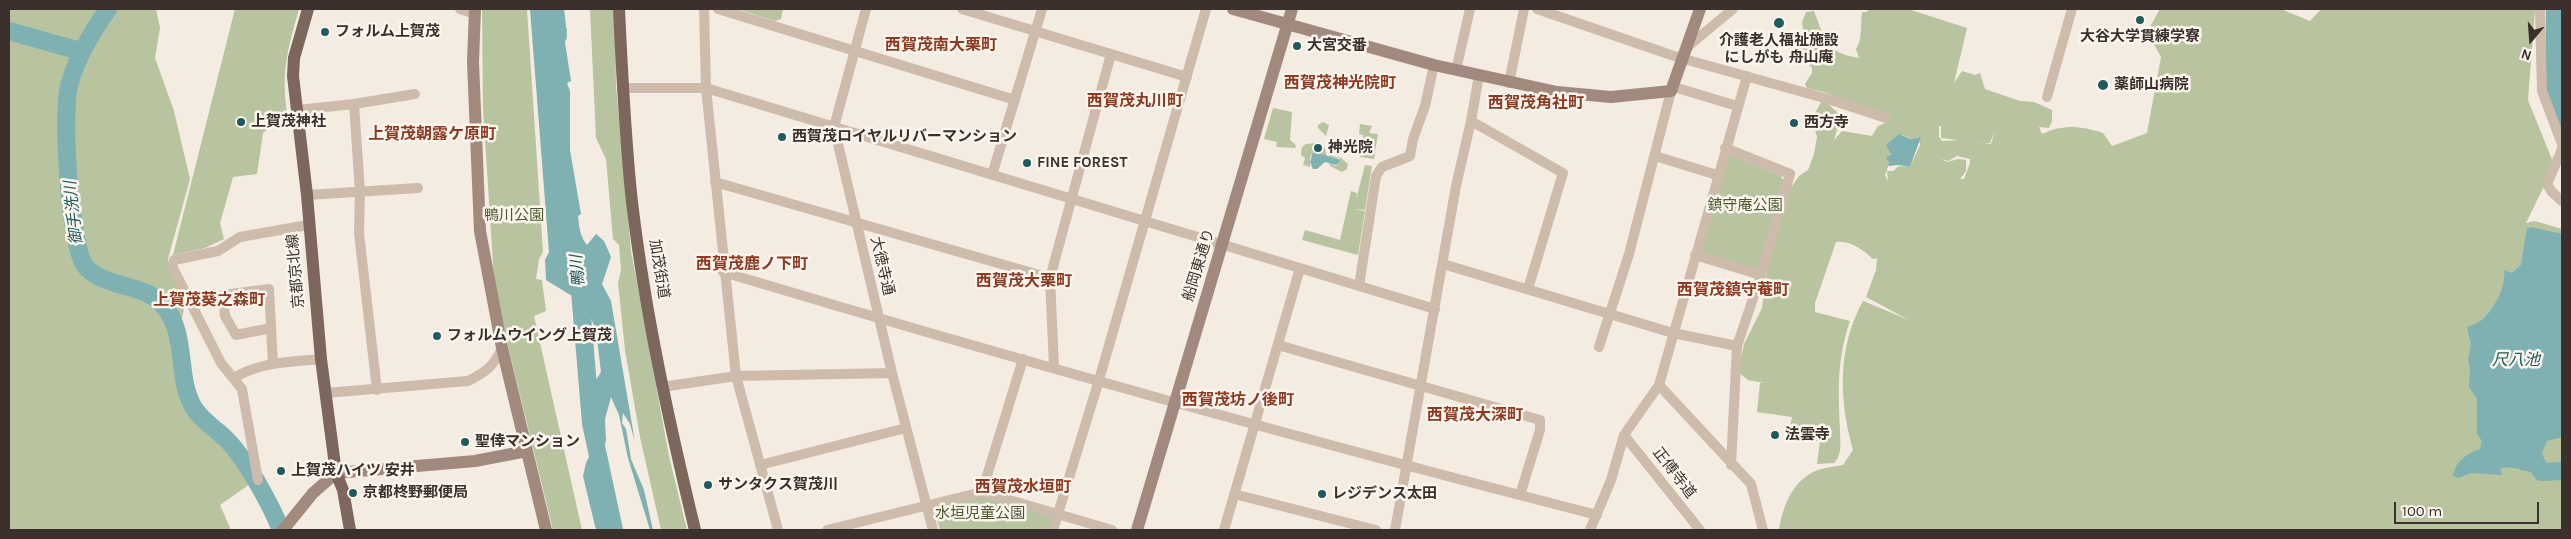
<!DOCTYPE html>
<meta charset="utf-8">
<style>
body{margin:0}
#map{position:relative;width:2571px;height:539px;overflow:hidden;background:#f4ebe1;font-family:Karla,sans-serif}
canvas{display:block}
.frame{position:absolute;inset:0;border:10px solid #3b302b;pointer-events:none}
.north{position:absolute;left:2506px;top:15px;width:50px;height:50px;-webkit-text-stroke:4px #fbf5ee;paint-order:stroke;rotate:198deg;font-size:14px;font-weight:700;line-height:20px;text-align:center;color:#3b302b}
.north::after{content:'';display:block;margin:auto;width:18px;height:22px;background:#3b302b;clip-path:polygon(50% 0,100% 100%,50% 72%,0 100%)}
.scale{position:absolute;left:2394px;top:502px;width:145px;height:22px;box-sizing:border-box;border:2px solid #3b302b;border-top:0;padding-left:6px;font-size:15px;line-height:18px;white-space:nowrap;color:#3b302b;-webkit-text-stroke:4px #fbf5ee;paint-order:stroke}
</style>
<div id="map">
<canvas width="2571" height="539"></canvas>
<div class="frame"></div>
<div class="north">N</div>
<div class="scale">100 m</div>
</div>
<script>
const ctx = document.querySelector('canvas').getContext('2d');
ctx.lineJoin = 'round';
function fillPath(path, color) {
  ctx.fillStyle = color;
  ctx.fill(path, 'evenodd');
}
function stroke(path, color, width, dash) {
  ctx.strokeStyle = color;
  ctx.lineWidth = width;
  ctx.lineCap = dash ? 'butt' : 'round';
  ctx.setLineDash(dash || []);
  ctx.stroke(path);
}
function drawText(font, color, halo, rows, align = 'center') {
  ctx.font = font + ' Karla,"Noto Sans JP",sans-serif';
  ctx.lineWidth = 5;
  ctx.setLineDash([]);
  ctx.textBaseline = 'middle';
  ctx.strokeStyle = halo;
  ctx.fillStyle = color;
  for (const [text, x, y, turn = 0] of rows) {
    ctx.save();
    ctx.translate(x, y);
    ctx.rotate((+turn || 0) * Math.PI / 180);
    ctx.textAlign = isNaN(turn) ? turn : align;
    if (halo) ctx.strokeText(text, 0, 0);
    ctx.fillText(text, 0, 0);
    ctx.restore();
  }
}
fillPath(new Path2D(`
 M9 9H156L160 28 155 58 174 111 190 179 168 259V266L186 300 176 346 185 397 199 420 228 445 250 484 220 505 231 530H9Z
 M235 9H299C288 48 281 71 287 112L263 133 257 174 233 177 220 223 224 239 205 248 173 255Z
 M482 9H527L543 252 539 259 536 279 542 280 546 311 534 316 582 530H553L507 342 494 279 483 108Z
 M590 9H615L616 86 631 251 669 456 687 530H661L640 437 625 350 618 283 621 270 619 245 613 239 606 159 596 138Z
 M737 9H783L781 19 775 21Z
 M1868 9H1908L1967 28 1954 83 1962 71 1975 75 1980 73 1985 89 2020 101 2034 102 2052 110V121L2049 128 2039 127 2042 134C2065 124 2080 126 2103 133L2112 146 2147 133 2161 57 2147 32 2160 9H2281L2310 21 2321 9H2535L2528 100 2553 162 2549 176 2526 223 2535 221 2562 229V530H1779C1782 510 1790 487 1808 475 1817 468 1832 467 1843 465L1853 450C1839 400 1837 348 1863 301L1909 320 1866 297 1876 270 1877 258 1873 259C1863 250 1850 240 1836 242L1815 303V312L1850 321C1837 359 1838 390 1840 429 1840 441 1843 454 1834 463L1817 464 1820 441 1806 439 1807 435 1789 432 1792 417 1757 412 1760 383H1764L1748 380 1738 372 1744 344 1762 308 1769 256 1790 189 1799 176 1808 170 1814 154 1817 137 1812 118 1823 99 1841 116 1834 140 1842 131 1872 136 1878 126 1890 121 1886 117 1824 92 1807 88 1805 84 1812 73V68L1799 54 1804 37 1802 22 1806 12 1814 11C1826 41 1824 52 1859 58L1856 49C1863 38 1860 25 1862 12H1867ZM1939 126H1941V138L1984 143H1990L1995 130 1991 144 1958 140 1942 141 1939 137ZM1903 135 1912 139 1919 137 1920 145 1910 167 1899 166 1893 171H1887L1888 181 1885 175C1894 155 1884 148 1903 135ZM1957 156 1970 159V163L1964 179H1960L1966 171V160L1958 159 1947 162 1941 159 1948 161Z
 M1273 108 1292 112 1290 140 1295 144 1296 148 1276 147 1277 142 1264 139Z
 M1323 122 1329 125 1326 136 1318 128V125Z
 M1360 124 1372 126 1369 133 1378 134 1374 159 1360 157 1363 135 1359 134Z
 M1315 143 1325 148 1327 157 1313 152 1310 158V167L1303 165 1305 158 1301 155 1302 147 1306 144Z
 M1329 155 1341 158 1348 164 1347 169 1342 172 1330 166 1329 163 1336 166 1341 161 1338 158 1329 157Z
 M1731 155 1781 176 1784 182 1759 267 1756 271 1701 252 1727 157Z
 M1365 165 1372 166 1365 210 1354 209 1365 211 1358 255 1302 240 1305 230 1340 240 1351 191 1357 193 1356 200Z
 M981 496 1053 517 1048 530H940L935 513 939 507Z`), '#b8c4a0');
fillPath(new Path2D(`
 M530 9H551L553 13 562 17 567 30 564 36 571 81 567 83 570 91V150L581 214 578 216C579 226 580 237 587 245L596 234 604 241 611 257 602 284 611 301 635 442 630 424 623 413 622 423 626 429 631 459 644 490 653 530H650L628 458 619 415 611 397 605 419 606 441 598 463 597 479 607 530H596L583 476 586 463 594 447 591 435 593 410 588 392 601 372 596 330 585 304 546 280 545 260 549 252Z
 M1899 134 1911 139 1921 137 1910 167 1899 165 1888 166 1889 162 1886 158 1891 154 1886 145Z
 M1313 152 1338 159 1341 161 1336 165 1325 162 1317 169H1313L1310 162Z
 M2531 227 2562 234V437L2547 441 2542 453 2547 467C2534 481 2517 462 2500 469L2502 475 2471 473 2458 478 2453 476C2456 460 2467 454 2480 449L2482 441 2477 434V399L2469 387 2470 369 2468 359 2471 345 2467 327C2472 325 2478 323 2482 320 2494 310 2507 285 2504 270L2512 273 2521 265 2527 228Z`), '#7fb0b2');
stroke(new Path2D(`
 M108 9C91 34 77 56 69 86 62 114 69 247 86 267 106 289 144 283 163 305 189 335 175 377 194 408 202 421 216 429 227 440 246 459 271 505 281 530
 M555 9 558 36
 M2555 9 2554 102 2562 125
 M9 31 80 51
 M579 279 591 423 614 530
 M2528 452 2542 472 2562 471`), '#7fb0b2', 18);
stroke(new Path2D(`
 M460 9 475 14
 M704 9 706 88 736 376 778 530
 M718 9 1015 100
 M866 9 834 127 892 373 933 530
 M962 9 1187 77
 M1537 9 1677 57 1828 99 1886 118
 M2540 9 2542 91 2562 144
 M1686 48 1733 9
 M1456 70 1470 9
 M1509 83 1524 9
 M1674 87 1737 106
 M622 88H706L1435 309
 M2047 97 2072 9
 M354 104 360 192 359 233 377 390
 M297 110 354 104 415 94
 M1471 121 1563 173 1528 289
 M1725 148 1790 174 1761 275 1737 346 1731 465
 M2562 149 2547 184 2552 192 2562 201
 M1655 156 1717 175
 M992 175 1042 9
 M715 182 1050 278
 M307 195 418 188
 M1695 255 1761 275
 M1443 264 1673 333 1737 346
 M723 272C1013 359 1304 440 1597 515
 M1359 286 1376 176 1382 167 1410 156 1413 139 1425 106 1434 65
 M271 328 236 335 225 316 223 295 269 289 273 364
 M1278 345 1540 420V430L1520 495
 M1599 347 1629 254 1671 91
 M1054 367 1050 278 1111 54
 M234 378C259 362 291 362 321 359
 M1659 385 1751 484 1763 530
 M662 387 736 376 892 373
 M326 393 468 381C486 372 494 366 502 348
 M1624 435 1700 530
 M760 465 906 428
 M258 480 242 389 221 363 172 266 174 260 218 251 240 237 308 225
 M982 492 1023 359
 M1234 494 1376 530
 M827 530 982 492 1112 530
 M1053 530 1099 380 1206 9
 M1224 530 1300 268
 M1395 530 1456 186 1471 121 1479 75
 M1590 530 1611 480 1624 435 1659 385 1747 76`), '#cdbbac', 10);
stroke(new Path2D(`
 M475 9 473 62 480 231 502 348 546 530
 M1233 9 1434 65 1557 92 1611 97 1671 91 1700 9
 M283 530 313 493 336 473 475 461 527 451
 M1137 530 1292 9`), '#a18a7d', 12);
stroke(new Path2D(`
 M308 9 294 58 293 76 307 195 321 359 336 473 343 490 350 530
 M619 9C622 73 625 138 632 202 645 313 669 422 695 530`), '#7d675c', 12);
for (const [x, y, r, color] of [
 [2140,20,5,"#1f5a5e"],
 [1779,23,6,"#1f5a5e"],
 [325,32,5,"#1f5a5e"],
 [1297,46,5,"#1f5a5e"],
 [2103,85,6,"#1f5a5e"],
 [241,122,5,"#1f5a5e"],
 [1794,123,5,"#1f5a5e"],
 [782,137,5,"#1f5a5e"],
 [1318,148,5,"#1f5a5e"],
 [1027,163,5,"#1f5a5e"],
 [437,336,5,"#1f5a5e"],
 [1775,435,5,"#1f5a5e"],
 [465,442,5,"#1f5a5e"],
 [281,471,5,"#1f5a5e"],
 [708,485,5,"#1f5a5e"],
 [353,493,5,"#1f5a5e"],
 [1322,494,5,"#1f5a5e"]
]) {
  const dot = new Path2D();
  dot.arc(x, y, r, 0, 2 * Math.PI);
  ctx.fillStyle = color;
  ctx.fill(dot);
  stroke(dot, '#fbf5ee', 2);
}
drawText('bold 15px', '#3b302b', '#fbf5ee', [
 ["フォルム上賀茂",335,32],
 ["大谷大学貫練学寮",2140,37,"center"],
 ["介護老人福祉施設",1779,41,"center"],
 ["にしがも 舟山庵",1779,58,"center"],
 ["大宮交番",1307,46],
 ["薬師山病院",2114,85],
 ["上賀茂神社",251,122],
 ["西方寺",1804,123],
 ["西賀茂ロイヤルリバーマンション",792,137],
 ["神光院",1328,148],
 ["FINE FOREST",1037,163],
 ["フォルムウイング上賀茂",447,336],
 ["法雲寺",1785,435],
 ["聖倖マンション",475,442],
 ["上賀茂ハイツ 安井",291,471],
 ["サンタクス賀茂川",718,485],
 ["京都柊野郵便局",363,493],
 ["レジデンス太田",1332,494]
], 'left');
drawText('15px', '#4a5a2e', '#fbf5ee', [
 ["鎮守庵公園",1745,206],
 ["鴨川公園",514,216],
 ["水垣児童公園",980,514]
]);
drawText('15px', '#3b302b', '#fbf5ee', [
 ["船岡東通り",1199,265,-73],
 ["大徳寺通",882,266,77],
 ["加茂街道",659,269,81],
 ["京都京北線",296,271,-95],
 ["正傅寺道",1674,473,52]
]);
drawText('bold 16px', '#8c3b22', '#fbf5ee', [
 ["西賀茂南大栗町",941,45],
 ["西賀茂神光院町",1340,83],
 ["西賀茂丸川町",1135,101],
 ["西賀茂角社町",1536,103],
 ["上賀茂朝露ケ原町",432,134],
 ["西賀茂鹿ノ下町",752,264],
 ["西賀茂大栗町",1024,281],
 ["西賀茂鎮守菴町",1733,290],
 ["上賀茂葵之森町",209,300],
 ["西賀茂坊ノ後町",1238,400],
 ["西賀茂大深町",1475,415],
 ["西賀茂水垣町",1023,487]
]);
drawText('italic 16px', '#1f5a5e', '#fbf5ee', [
 ["御手洗川",74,213,-96],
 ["鴨川",578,271,-95],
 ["尺八池",2516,360]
]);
</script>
